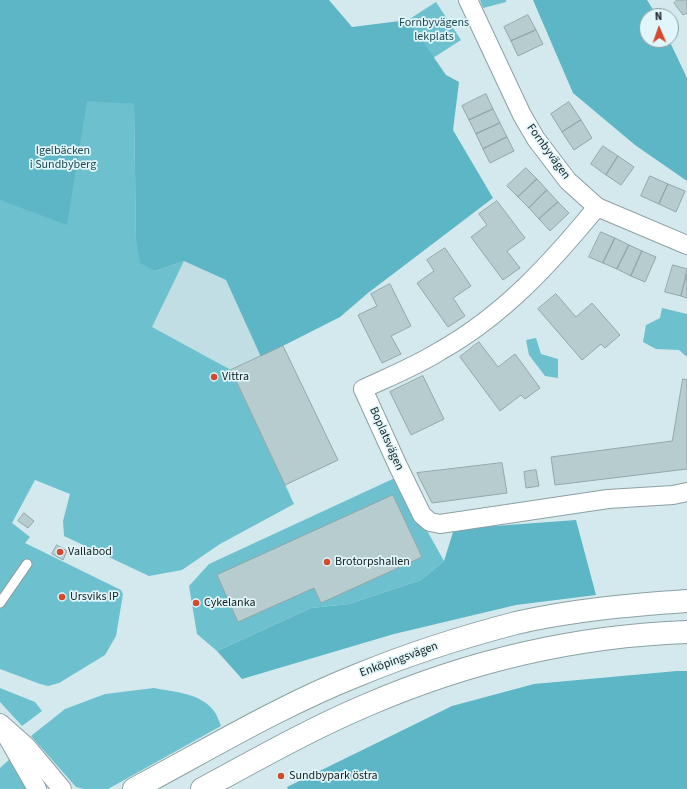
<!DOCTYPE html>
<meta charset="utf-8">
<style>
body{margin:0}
#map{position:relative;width:687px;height:789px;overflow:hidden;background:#d3e9ed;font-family:"Source Sans 3",sans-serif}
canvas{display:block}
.north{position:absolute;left:639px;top:8px;width:40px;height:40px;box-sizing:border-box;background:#e0f6fa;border:1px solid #90a0a3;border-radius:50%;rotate:358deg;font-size:11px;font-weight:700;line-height:16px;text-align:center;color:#171f20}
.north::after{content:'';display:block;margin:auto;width:14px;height:18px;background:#d54a2e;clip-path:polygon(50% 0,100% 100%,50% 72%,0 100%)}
</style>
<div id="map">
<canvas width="687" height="789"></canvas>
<div class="north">N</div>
</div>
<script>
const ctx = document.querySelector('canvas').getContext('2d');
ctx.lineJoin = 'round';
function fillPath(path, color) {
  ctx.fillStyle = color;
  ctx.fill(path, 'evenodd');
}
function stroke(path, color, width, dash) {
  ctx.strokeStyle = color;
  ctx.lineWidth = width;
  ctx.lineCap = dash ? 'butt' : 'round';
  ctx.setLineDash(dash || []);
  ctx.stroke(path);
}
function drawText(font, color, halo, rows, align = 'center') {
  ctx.font = font + ' "Source Sans 3",sans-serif';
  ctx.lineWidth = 3.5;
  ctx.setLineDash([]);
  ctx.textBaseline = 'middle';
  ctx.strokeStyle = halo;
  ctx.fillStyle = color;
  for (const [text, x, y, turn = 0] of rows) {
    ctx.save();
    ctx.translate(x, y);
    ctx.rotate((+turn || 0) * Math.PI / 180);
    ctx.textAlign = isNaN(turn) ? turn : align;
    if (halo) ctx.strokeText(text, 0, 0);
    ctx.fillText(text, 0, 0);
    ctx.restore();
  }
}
fillPath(new Path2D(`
 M184 261 226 280 261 357 283 346 338 460 286 485 291 496 131 368Z`), '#c0dee3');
fillPath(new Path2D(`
 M0 0 124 103 134 104 136 239 155 271 184 261 152 327 231 370 294 504 220 544 182 570 149 576 64 536 63 521 70 494 35 480 12 523 30 537 25 543 121 590 123 594 116 636 105 655 59 683 48 686 40 684 0 669Z
 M480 0H506V2L483 8Z
 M436 2 461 40 433 58 408 20Z
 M662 308 687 314V357L679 350 656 349 643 342 646 325 660 318Z
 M536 338 541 354 558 359V378L545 376 529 355 526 340Z
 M397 477 444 561 421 580 349 604 311 608 217 651 197 634 189 586 209 564Z
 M0 688 35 702 42 711 22 726 0 702Z
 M154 688C174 692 201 693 214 711 217 715 219 721 221 726L108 789H84L76 787 31 736 65 709 105 694Z
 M12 757 26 789H0V768Z`), '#6dc1ce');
fillPath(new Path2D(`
 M0 0H329L352 27 408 20 446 75 459 82 453 130 493 198 368 293 340 317 261 357 226 280 184 261 155 271 140 263 136 239 134 104 87 101 67 225 0 200Z
 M533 0H647L657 16H647V40H669L687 78V181L635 145 573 93Z
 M576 520 596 595 516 605 394 634 242 679 217 651 311 608 349 604 421 580 444 561 454 529Z
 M677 671H687V789H288L287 787 452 706 534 684Z`), '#5db6c5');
const building = new Path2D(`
 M677 0H687V13L683 15 674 3Z
 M528 15 536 30 511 41 504 27Z
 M536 30 543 44 518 56 511 41Z
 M486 94 493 109 469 120 462 106Z
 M569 102 581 120 562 132 551 114Z
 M493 109 500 123 476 134 469 120Z
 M581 120 592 138 574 150 562 132Z
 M500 123 507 137 483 149 476 134Z
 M507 137 514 151 490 163 483 149Z
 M603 146 618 156 606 175 591 164Z
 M618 156 634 167 621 185 606 175Z
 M526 168 537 179 518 197 507 186Z
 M650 176 668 184 659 204 641 196Z
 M537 179 547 190 529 208 518 197Z
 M668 184 685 191 676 212 659 204Z
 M547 190 558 202 539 219 529 208Z
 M497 201 525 238 507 251 520 268 503 280 471 237 487 225 479 214Z
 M558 202 569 213 550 231 539 219Z
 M601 232 615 238 603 263 589 257Z
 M615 238 629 245 617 269 603 263Z
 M629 245 642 251 631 276 617 269Z
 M445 248 471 286 453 298 465 316 448 327 417 283 434 271 427 260Z
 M642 251 656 257 645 282 631 276Z
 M673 265 687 269 681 296 665 292Z
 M687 274V298L681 296Z
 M390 284 411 326 391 336 401 354 382 363 358 315 377 306 371 294Z
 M556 294 576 317 592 303 620 335 605 348 601 344 582 360 538 309Z
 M479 342 498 367 515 354 540 388 525 399 521 395 500 411 460 357Z
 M283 346 338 460 285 485 231 370Z
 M423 376 444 419 411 435 390 392Z
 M683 379 687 380V469L555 485 551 457 672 441Z
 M502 463 507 493 432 503 417 473Z
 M536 470 539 486 526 488 524 472Z
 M393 495 422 557 321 603 314 588 238 622 217 575Z
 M24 513 34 521 28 528 18 521Z
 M57 545 67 551 63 560 52 554Z`);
fillPath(building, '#b6cccf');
stroke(building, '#92a7aa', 1);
const service = new Path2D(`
 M0 603 27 564`);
const minor = new Path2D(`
 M468 0 522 115 536 139 568 181 597 207 687 245
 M597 207C551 263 504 315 440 351 416 366 389 377 363 389L398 466 422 515 430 522 440 524 608 499 673 495 687 492
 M0 723 27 747 62 789
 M5 733 37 789`);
const secondary = new Path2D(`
 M134 789C207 750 280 706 358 675 409 654 462 637 516 623 572 610 630 605 687 601
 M202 789C256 760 310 729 367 705 469 661 576 636 687 632`);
stroke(service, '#8ba0a3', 11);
stroke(minor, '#8ba0a3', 20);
stroke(secondary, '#8ba0a3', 24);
stroke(service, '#fff', 9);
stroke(minor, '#fff', 18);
stroke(secondary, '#fff', 22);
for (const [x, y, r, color] of [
 [214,377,4,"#d54a2e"],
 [60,552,4,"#d54a2e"],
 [327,562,4,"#d54a2e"],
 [62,597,4,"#d54a2e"],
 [196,603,4,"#d54a2e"],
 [281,776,4,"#d54a2e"]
]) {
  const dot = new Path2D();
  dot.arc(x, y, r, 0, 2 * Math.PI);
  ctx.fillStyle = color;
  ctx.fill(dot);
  stroke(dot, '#e0f6fa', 1.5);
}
drawText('12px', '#1f494f', '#e0f6fa', [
 ["Fornbyvägens",434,23],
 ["lekplats",434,37],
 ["Igelbäcken",63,151],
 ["i Sundbyberg",63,165]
]);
drawText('12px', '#171f20', '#e0f6fa', [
 ["Fornbyvägen",548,152,54],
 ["Boplatsvägen",386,439,66],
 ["Enköpingsvägen",399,660,-20]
]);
drawText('12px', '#171f20', '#e0f6fa', [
 ["Vittra",222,377],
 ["Vallabod",68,552],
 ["Brotorpshallen",335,562],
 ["Ursviks IP",70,597],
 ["Cykelanka",204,603],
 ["Sundbypark östra",289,776]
], 'left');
</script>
